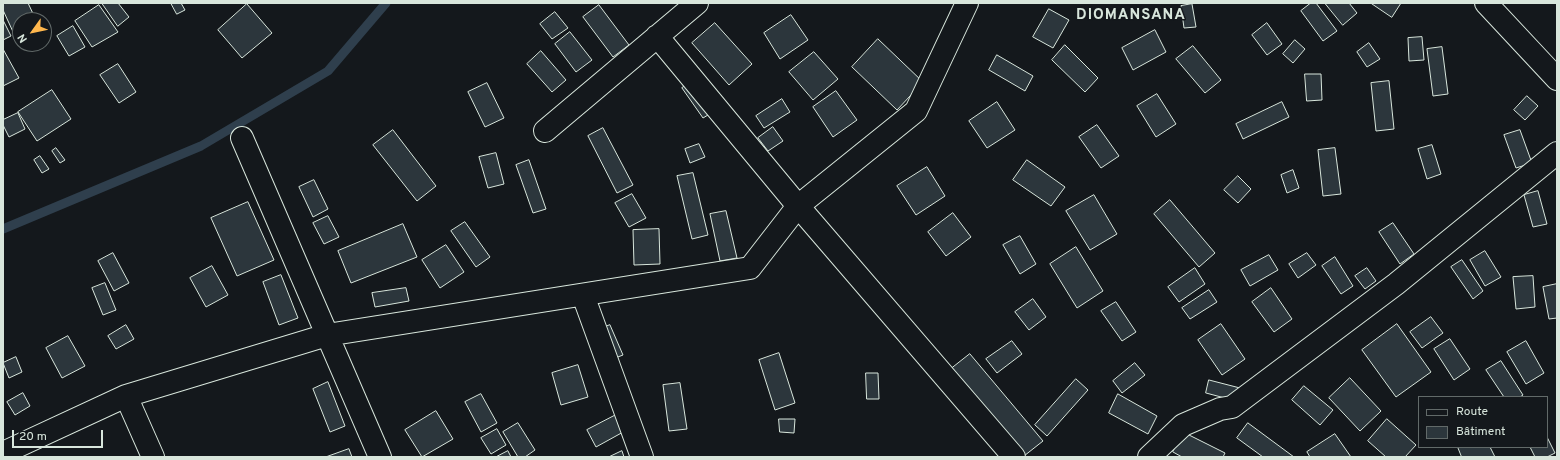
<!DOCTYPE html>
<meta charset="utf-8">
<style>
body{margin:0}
#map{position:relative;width:1560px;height:460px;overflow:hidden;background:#14181c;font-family:Overpass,sans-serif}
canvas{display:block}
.frame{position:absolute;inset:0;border:4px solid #d8e6dc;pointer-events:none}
.legend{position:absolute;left:1418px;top:396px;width:130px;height:52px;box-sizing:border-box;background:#14181c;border:1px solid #626a69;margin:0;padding:5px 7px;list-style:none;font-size:12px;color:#d8e6dc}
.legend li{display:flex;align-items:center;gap:8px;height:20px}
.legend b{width:20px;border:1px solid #626a69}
.north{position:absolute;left:12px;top:12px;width:40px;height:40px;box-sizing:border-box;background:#14181c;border:1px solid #626a69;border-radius:50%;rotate:237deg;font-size:11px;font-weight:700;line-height:16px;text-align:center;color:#d8e6dc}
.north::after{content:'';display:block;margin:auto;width:14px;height:18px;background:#ffb74d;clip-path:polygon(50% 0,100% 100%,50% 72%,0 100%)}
.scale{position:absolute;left:12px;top:430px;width:91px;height:18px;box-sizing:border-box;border:2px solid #d8e6dc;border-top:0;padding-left:5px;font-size:12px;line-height:14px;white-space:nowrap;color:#d8e6dc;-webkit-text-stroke:3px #14181c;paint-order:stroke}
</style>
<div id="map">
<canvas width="1560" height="460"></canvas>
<div class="frame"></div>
<ul class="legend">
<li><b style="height:5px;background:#14181c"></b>Route</li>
<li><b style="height:11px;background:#2c363c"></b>Bâtiment</li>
</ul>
<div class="north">N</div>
<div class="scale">20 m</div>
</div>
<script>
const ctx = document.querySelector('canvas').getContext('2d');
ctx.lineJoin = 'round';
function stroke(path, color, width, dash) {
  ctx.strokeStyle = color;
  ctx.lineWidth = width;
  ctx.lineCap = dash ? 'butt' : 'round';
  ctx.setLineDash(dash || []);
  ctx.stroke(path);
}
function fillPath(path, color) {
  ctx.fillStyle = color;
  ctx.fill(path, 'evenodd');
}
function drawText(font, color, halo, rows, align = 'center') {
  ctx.font = font + ' Overpass,sans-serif';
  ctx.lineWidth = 3;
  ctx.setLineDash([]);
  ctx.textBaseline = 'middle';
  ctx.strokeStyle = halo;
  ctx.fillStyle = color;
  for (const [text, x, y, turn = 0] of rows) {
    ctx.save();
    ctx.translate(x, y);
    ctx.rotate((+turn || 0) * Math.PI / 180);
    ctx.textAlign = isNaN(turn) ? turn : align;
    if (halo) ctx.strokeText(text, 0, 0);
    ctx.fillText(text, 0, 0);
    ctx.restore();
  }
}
stroke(new Path2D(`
 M3 229 201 146 328 71 386 3`), '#2f3f4d', 9);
const building = new Path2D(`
 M3 3H28L36 20H20V32L14 34 3 10Z
 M102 3H118L129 17 118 26Z
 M171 3H181L185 10 177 14Z
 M1311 3H1316L1337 31 1323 41 1301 11Z
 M1325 3H1349L1357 13 1343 25Z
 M1371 3H1401L1392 17Z
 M247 4 272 33 242 58 218 30Z
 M1192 4 1196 27 1184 28 1181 6Z
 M99 5 118 32 92 47 75 21Z
 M599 5 629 45 613 57 583 17Z
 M1049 9 1069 20 1053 48 1033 37Z
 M555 12 568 28 552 39 540 24Z
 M791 15 808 40 780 59 764 33Z
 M3 20 11 36 3 40Z
 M715 23 752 64 729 85 692 43Z
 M1267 23 1282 44 1267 55 1252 35Z
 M73 26 85 47 69 56 57 36Z
 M1155 30 1166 52 1133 70 1122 48Z
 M570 32 592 60 576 72 555 44Z
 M1422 37 1424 60 1409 61 1408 38Z
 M878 39 923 82 897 110 852 67Z
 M1295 40 1305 49 1293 63 1283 54Z
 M1369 43 1380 59 1367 67 1357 52Z
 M1065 45 1098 78 1085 92 1052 60Z
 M1193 46 1221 80 1205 93 1176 59Z
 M1442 47 1448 94 1433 96 1427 49Z
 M3 49 19 78 3 86Z
 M541 51 566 80 552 92 527 64Z
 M814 52 838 79 813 100 789 72Z
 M997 55 1033 76 1025 91 989 70Z
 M118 64 136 92 119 103 100 75Z
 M1305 74H1321L1322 100 1307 101Z
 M698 78 718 109 703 118 682 88Z
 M1389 81 1394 129 1376 131 1371 83Z
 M487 83 504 118 485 127 468 92Z
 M52 90 71 119 37 141 18 112Z
 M836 91 857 120 833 137 813 107Z
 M1157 94 1176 124 1156 137 1137 106Z
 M1527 96 1538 106 1525 120 1514 110Z
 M782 99 790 112 764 128 756 116Z
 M997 102 1015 130 987 148 969 121Z
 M1282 102 1289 117 1243 139 1236 124Z
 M18 113 25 129 9 137 3 125V120Z
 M1097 125 1119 156 1101 168 1079 137Z
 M773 127 783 141 768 151 758 138Z
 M603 128 633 185 617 193 588 136Z
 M393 130 436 186 417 201 373 145Z
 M1520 130 1532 163 1516 168 1504 135Z
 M699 144 705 157 690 163 685 149Z
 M1432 145 1441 174 1427 179 1418 149Z
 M56 148 65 160 60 163 52 151Z
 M1335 148 1341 194 1323 196 1318 150Z
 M496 153 504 184 488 188 479 157Z
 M40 156 49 169 42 173 34 160Z
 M529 160 546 209 533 213 516 165Z
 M1027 160 1065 187 1051 206 1013 180Z
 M927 167 945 196 916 215 897 186Z
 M1293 170 1299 188 1287 193 1281 175Z
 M693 173 708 235 692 239 677 176Z
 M1238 176 1251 189 1238 203 1224 190Z
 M314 180 328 209 313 217 299 187Z
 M1538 191 1547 224 1533 227 1524 195Z
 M632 194 646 218 629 227 615 203Z
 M1094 195 1117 234 1090 250 1066 211Z
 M1170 200 1215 253 1199 267 1154 214Z
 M248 202 274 260 237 276 211 218Z
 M726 211 737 258 720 261 710 214Z
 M953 213 971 237 946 256 928 232Z
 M328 216 339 237 324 244 313 223Z
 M465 222 490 257 476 267 451 231Z
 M1393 223 1414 254 1400 264 1379 232Z
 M403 224 417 257 351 283 338 251Z
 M659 229 660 264 634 265 633 230Z
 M1020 236 1036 264 1020 274 1003 245Z
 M446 245 464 272 440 288 422 260Z
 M1076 247 1103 291 1077 308 1050 264Z
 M1485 251 1501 277 1485 286 1470 260Z
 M113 253 129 283 114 291 98 261Z
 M1307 253 1316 265 1298 278 1289 264Z
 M1269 255 1278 270 1250 286 1241 270Z
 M1335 257 1353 286 1341 294 1322 266Z
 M1462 260 1483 291 1473 299 1451 267Z
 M212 266 228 295 206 307 190 278Z
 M1195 268 1205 284 1179 302 1168 287Z
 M1367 268 1376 281 1365 289 1355 276Z
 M281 275 298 318 279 325 263 282Z
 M1533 276 1535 307 1516 309 1513 277Z
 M105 283 116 310 103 315 92 288Z
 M1557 284V318L1549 319 1543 287Z
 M406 288 409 301 375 307 372 293Z
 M1271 288 1292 319 1274 332 1252 302Z
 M1209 290 1217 302 1190 319 1182 308Z
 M1033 299 1046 317 1029 330 1015 312Z
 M1116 302 1136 332 1122 341 1101 311Z
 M1431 317 1443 333 1422 348 1410 332Z
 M1221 324 1245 359 1222 375 1198 340Z
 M1397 324 1431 372 1396 397 1362 350Z
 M126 325 134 339 116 349 108 336Z
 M610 325 623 355 605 362 593 332Z
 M68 336 85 366 62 378 46 348Z
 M1450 339 1470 369 1454 380 1434 349Z
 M1012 341 1022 354 997 373 986 359Z
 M1526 341 1544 373 1526 384 1507 352Z
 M779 353 795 403 775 410 759 360Z
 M970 354 1043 441 1024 456 951 369Z
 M16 357 22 372 9 378 3 363Z
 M1501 361 1523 395 1520 397H1504L1486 370Z
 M1135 363 1145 375 1122 393 1113 381Z
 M578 365 588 397 561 405 552 373Z
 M866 373H878L879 399H867Z
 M1350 378 1381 411 1360 431 1329 398Z
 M1076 379 1088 390 1047 436 1035 425Z
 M1209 380 1240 388 1236 401 1206 393Z
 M328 382 345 426 330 432 313 389Z
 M680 383 687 429 669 431 663 385Z
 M1304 386 1333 410 1320 425 1292 400Z
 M23 393 30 406 15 415 7 402Z
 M481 394 497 423 481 432 465 402Z
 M1118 394 1157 416 1148 434 1109 413Z
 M436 411 453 439 422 457 405 430Z
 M616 415 625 431 596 447 587 430Z
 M779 419H795L794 433 780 432Z
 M1387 419 1416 445 1405 457H1386L1368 441Z
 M518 423 535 450 525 457H518L503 432Z
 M1248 423 1294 457H1263L1237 438Z
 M497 429 506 445 491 454 481 438Z
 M1183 432 1225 453 1223 457H1182L1173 452Z
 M1335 434 1351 457H1310L1307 452Z
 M1547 437 1555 453 1547 457H1535L1530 447H1547Z
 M1458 447H1490L1495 457H1462Z
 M349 449 352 457H326Z
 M508 451 511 457H496Z
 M622 451 624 457H609Z`);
fillPath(building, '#2c363c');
stroke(building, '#d8e6dc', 1);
const minor = new Path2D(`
 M1486 3 1557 79
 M657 36 798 206 1014 457
 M545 131 697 3
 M242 138 380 457
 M583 295 642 457
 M126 396 153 457
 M3 453 126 396 327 335 750 268 798 206 916 111 967 3
 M1149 457 1183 425 1220 409 1232 407 1396 284 1557 153`);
stroke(minor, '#d8e6dc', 24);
stroke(minor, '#14181c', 22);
ctx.letterSpacing = '1px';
drawText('bold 15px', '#d8e6dc', '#14181c', [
 ["DIOMANSANA",1131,16]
]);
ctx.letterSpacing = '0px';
</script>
